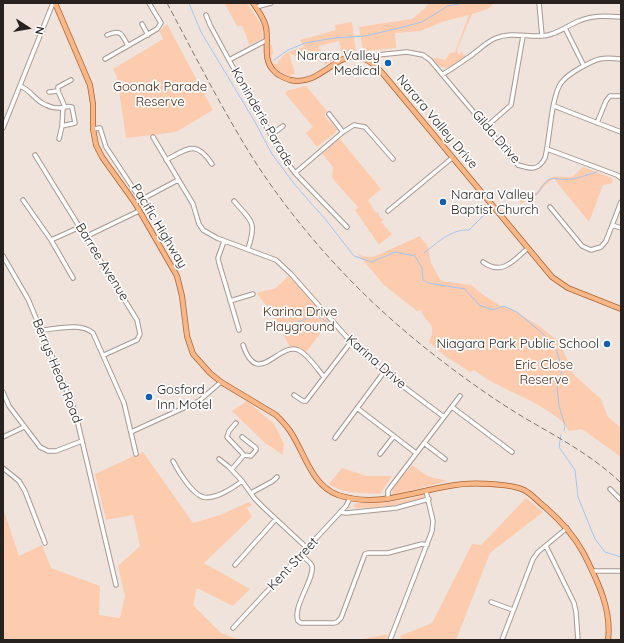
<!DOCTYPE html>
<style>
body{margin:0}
#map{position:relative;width:624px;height:643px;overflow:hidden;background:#f0e3dc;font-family:Quicksand,sans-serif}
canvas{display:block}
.frame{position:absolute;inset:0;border:4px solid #27221f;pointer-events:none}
.north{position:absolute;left:8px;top:8px;width:40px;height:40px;-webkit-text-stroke:3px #fff;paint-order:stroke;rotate:102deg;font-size:11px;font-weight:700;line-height:16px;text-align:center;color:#27221f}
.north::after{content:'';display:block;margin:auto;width:14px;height:18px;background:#27221f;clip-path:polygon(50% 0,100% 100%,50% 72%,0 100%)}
</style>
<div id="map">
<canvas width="624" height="643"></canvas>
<div class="frame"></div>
<div class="north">N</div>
</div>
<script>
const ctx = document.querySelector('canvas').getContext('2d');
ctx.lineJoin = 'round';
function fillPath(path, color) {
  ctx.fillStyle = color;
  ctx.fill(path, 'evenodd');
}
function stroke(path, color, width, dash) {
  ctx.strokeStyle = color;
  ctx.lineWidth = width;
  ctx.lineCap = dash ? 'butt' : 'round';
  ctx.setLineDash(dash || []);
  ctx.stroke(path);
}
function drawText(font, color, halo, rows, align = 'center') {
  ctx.font = font + ' Quicksand,sans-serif';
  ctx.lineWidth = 3.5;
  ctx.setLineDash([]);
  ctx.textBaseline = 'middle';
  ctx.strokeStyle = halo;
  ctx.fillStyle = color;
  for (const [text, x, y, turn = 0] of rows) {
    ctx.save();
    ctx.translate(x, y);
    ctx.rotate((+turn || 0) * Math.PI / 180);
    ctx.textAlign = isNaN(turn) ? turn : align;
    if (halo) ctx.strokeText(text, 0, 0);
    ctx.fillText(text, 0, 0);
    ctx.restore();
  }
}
fillPath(new Path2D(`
 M227 3H247L263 27 262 39 249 45 246 35 242 26H237L225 4Z
 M429 3H494L488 9 472 14 457 50 458 54 463 52V55H466C464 59 460 61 456 63 445 70 440 70 433 58H437L445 60 450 53 455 52 469 15 445 21 420 31 395 33 396 48 363 51 359 27 412 19 424 9Z
 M352 22 356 52 342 54 339 41 319 46 320 51 333 53V60L324 65V62L302 59 289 53 295 73 289 77C273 70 269 62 270 45H272L273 53C270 57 272 60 274 64H277C285 51 290 51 304 47L300 40 336 30 335 25Z
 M167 24 213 110 176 132 126 138 117 77 113 69 163 39 159 31Z
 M306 86 327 111 325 113V117L337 129 336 132 317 147 306 133 313 127 285 93 286 91Z
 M339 138 381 189 368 200 376 213 378 212 380 218 384 219 381 222 392 234 379 245 355 210 358 207 332 178 333 167 321 152Z
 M583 167 612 178 613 183 603 185 589 222 554 179C544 184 543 189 536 196H532L521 204 511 192 524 195 537 192C548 175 552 176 572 177Z
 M420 236 428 247 431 263 441 281 471 285 485 296 501 306 511 309 539 326 557 340 563 350 574 375 601 399 608 417 621 428V457L582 429 569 431C566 427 563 422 559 419 534 398 500 390 474 370L470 372 445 356 429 342C439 322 424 323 421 310L417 311 384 285 357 253 362 256 373 257Z
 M289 275 330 321 306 352C301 348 297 346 290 347L269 309 258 295 257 293 276 288Z
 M247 401 274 424 284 444 283 455 265 443 232 411Z
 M143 452 193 523 220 515 249 502 252 505 247 508 252 517 204 563 250 589 233 606 197 588 193 605 221 633 240 640H3V508L19 556 42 545 51 568 100 586 99 615 120 618 125 596 118 566 140 546 133 515 106 520 95 474Z
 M412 465 427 476 447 481 399 494H393L392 491V489Z
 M342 468 367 476H392L380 494C364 493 343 494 329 484Z
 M423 495 424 497 422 498 391 506 356 508 353 507 356 503C380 503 399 503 423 495Z
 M526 498 543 512 490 553 456 640H402L400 636 432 623 472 544 481 545Z
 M388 634 386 640H358Z`), '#fdcbae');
stroke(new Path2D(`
 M189 3 201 32 255 122 272 154 295 185 326 220 354 256 372 262 395 252 415 256 422 268 423 280 428 283 465 289 479 305 493 310 504 306 517 312 542 333 557 351 562 370 557 388 559 406 565 426 564 431
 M274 60 288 50 305 43 334 38 365 36 395 29 422 22 448 6 463 3
 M515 196H526L537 194C552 171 550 181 572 179 580 178 589 174 597 172
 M424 253C437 243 451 229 469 230L488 211
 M281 328 317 315 327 322
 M561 435 559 447 575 470 578 497 595 539 605 552 621 557`), '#a2c5f0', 1);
const minor = new Path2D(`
 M539 3 542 36
 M256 7 271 3
 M206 15 210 25 229 60 284 158 295 173 347 227
 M142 24 148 35
 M565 28 584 66
 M107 35C121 29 122 34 128 46
 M105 59 157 29 161 23 149 3
 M229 60 267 40
 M371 62 377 55 407 52 423 55 430 60 518 165C531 169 538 171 545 158 550 139 551 97 561 83 566 76 573 72 580 68 598 58 601 57 621 59
 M443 74C452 69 460 63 469 57 478 51 486 42 496 38 511 32 527 37 542 36 557 35 566 26 579 21 592 15 607 16 621 17
 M20 86C31 90 35 101 46 105 50 107 55 108 59 108 64 108 67 105 72 107L75 123 62 126
 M58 91 65 107
 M49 92 58 91V87L71 80
 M554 106 621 132
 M329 114 343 132
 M597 123 606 101 610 96H621
 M487 126 511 105 523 36
 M3 128 53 3
 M93 129 100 128 106 147 141 200
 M271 135 283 126
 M153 137 193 204 199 224 203 230 217 238 276 260 291 274 351 342 384 372 444 417
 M59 139 62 126 63 107
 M547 149 617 175 621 178
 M35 155 137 320 140 334 137 340 104 355
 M166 160C187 149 196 139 212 164
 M295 173 343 132 354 125 365 127 393 159
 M23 200 51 240 73 278
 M234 201C252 222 257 221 248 249
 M135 203 178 180
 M550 207 582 246 591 250 601 247 606 241 621 202
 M388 211 452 158
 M612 225 621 228
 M85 237 139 211
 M51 240 80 227
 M224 241 218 258 219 263 239 330
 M3 256 28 299 75 411 116 585
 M483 262C502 276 513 261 527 249
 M230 301 253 294
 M41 330C57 329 81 322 93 333L124 403 136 454
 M243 345C258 389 278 342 298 350 307 353 318 370 324 377
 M3 392 9 406 40 447 48 451H56L82 441
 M294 395 303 401H306L351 342
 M452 407 512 452
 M357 408 416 453
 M236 423 229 431 227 437 244 455
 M131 432 199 401 221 382
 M3 437 24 427
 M335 438 384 372
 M424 443 445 459
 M380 454 394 436
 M219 459 229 467 242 481 255 499 264 508 307 548
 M173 461C178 471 192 494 203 497 209 499 215 496 221 494 229 490 235 487 242 481
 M3 468 19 481 25 491 45 543
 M232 469 244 455 251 456 256 450V448L242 437
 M610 489 621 500
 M251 493 273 481 277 477
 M388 499V491L390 488 460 396
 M340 512 346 513 396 508 429 499
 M546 546 574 603 576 612 578 640
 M301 555C304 558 310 561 312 566 315 578 292 607 298 621L301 623H334L337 622 341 618 365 554 368 553H388L422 544 427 545
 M235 565 276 519
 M593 571H621
 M491 602 513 610
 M233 628 346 506 350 498
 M390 640 432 531 433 521 426 491
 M502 640 533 559 538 552 567 528`);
const major = new Path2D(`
 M55 3 90 85 93 104V129L96 145 102 157 135 203 177 276 182 296 187 336 193 354 210 373 221 382 276 415C281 420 286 425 290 431 305 453 311 485 338 495 376 508 412 492 449 486 463 483 477 483 491 484 502 485 514 485 524 490 532 494 538 502 545 507 561 521 574 535 584 554 597 580 612 609 608 640
 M253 3C258 10 264 18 266 27 269 42 262 59 274 71 278 76 284 78 290 80 329 89 343 27 384 75L552 277 568 288 621 309`);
stroke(minor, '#a59992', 5.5);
stroke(major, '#ac6431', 6);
stroke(minor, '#fff', 3.5);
stroke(major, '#f8b789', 4.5);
stroke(new Path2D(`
 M167 3C194 54 221 107 252 157 302 235 368 305 442 361 468 381 495 400 523 417 557 437 592 455 621 483`), '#7e7571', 1, [6, 3]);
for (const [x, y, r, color] of [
 [388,63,4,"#125fad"],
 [443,202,4,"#125fad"],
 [607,344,4,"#125fad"],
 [149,397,4,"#125fad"]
]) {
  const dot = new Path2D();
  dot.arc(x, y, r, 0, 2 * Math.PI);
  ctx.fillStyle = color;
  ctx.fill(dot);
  stroke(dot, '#fff', 1.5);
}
drawText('13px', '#27221f', '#fff', [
 ["Narara Valley",380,56],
 ["Medical",380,71],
 ["Narara Valley",451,195,"left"],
 ["Baptist Church",451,210,"left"],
 ["Niagara Park Public School",599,344],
 ["Gosford",157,390,"left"],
 ["Inn Motel",157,405,"left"]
], 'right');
drawText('13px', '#482711', '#fff', [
 ["Goonak Parade",160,87],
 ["Reserve",160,102],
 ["Karina Drive",300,312],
 ["Playground",300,327],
 ["Eric Close",544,365],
 ["Reserve",544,380]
]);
drawText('13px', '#27221f', '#fff', [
 ["Koninderie Parade",262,117,60],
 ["Narara Valley Drive",437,122,50],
 ["Gilda Drive",496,137,49],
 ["Pacific Highway",159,226,59],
 ["Barree Avenue",102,262,58],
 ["Karina Drive",376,362,41],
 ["Berrys Head Road",57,371,68],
 ["Kent Street",293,564,-47]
]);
</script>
